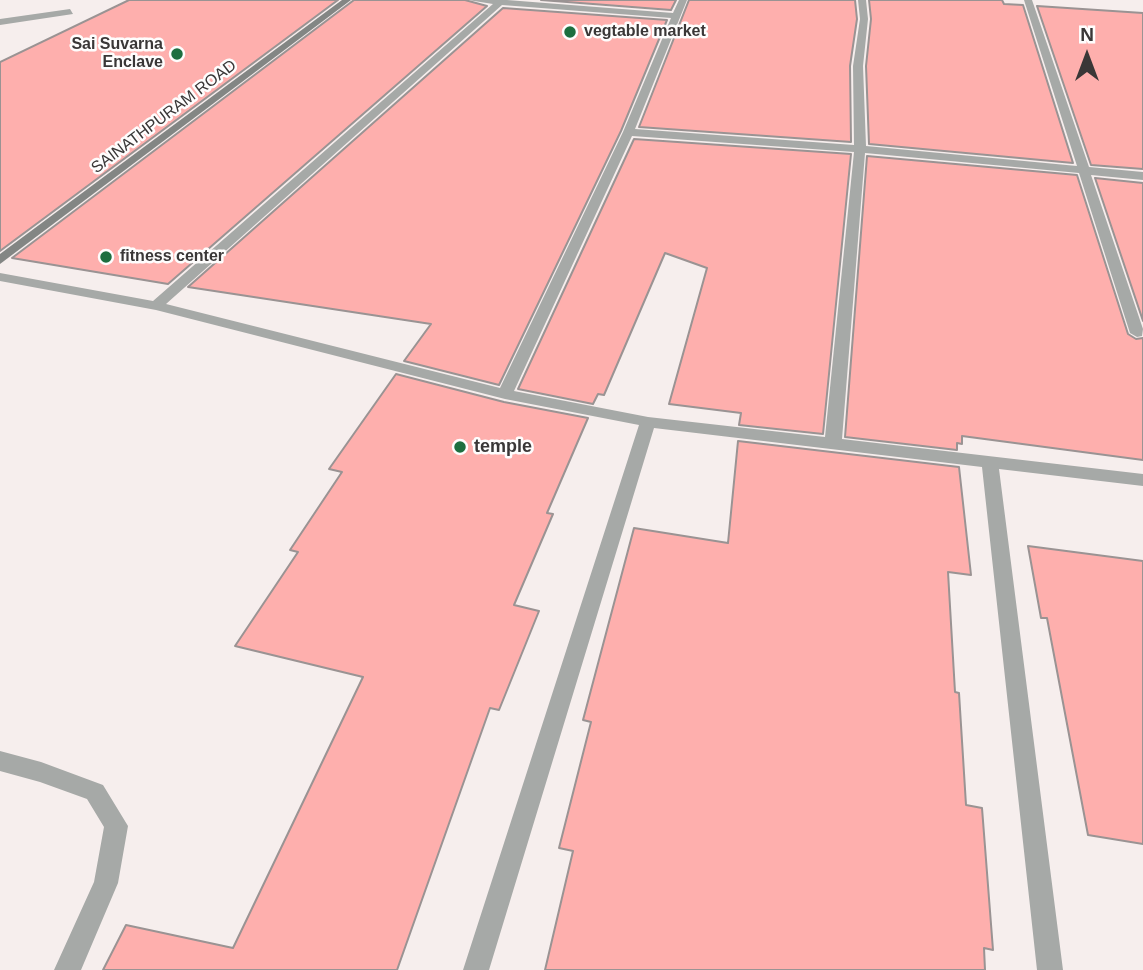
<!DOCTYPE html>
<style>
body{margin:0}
#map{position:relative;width:1143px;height:970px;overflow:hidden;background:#f6eeed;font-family:Arial,sans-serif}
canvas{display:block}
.north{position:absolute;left:1052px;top:21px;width:70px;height:70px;-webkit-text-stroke:5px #fefdfd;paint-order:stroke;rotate:0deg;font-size:19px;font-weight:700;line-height:28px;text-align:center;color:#3a3737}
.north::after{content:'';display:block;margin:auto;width:24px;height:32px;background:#3a3737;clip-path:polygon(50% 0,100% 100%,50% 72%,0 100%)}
</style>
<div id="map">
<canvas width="1143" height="970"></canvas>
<div class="north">N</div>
</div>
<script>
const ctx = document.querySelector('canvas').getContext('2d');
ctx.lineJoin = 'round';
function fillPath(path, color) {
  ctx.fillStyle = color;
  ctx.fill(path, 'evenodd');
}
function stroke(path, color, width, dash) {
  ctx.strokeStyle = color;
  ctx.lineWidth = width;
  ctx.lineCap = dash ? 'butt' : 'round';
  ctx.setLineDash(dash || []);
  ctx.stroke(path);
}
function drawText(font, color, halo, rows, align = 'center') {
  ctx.font = font + ' Arial,sans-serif';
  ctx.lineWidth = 5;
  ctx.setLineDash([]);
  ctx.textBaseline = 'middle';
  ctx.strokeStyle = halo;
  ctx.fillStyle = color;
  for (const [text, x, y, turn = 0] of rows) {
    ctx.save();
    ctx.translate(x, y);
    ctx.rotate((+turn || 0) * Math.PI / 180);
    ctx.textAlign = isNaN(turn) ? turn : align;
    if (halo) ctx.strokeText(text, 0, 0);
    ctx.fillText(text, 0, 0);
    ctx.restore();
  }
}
const building = new Path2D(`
 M129 0H338L0 251V62Z
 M354 0H465L487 6 168 284 12 258Z
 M541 0H676L671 10Z
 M689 0H855L857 19 850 66 851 142 639 127Z
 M869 0H1002L1004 4 1023 5 1073 163 869 144 866 66 871 19Z
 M1037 6 1143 13V169L1091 165Z
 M503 8 667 20 621 131 499 385 404 361 431 324 188 287Z
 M634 139 851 154 823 434 739 425 741 413 669 404 707 268 665 253 604 395 598 394 593 404 518 389Z
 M867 156 1077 175 1128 334 1136 339 1143 338V460L962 436V444L957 443V450L845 437Z
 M1095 178 1143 183V321Z
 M396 374 504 402 588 418 547 513 553 514 514 605 539 611 499 710 490 708 397 970H103L126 925 233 948 363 677 235 646 298 552 290 550 342 472 329 469Z
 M738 441 959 467 971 575 948 572 955 692 959 693 966 805 982 808 993 950 984 948 985 970H545L573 851 559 848 591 722 583 720 634 528 728 543Z
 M1028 546 1143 561V844L1088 835 1047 618H1041Z`);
fillPath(building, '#feafad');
stroke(building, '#9a9393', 2);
fillPath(new Path2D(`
 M468 0H507L673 13 679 0H687L635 129 854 145 853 66 860 19 858 0H866L868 19 863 66 866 146 1077 166 1024 0H1032L1089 167 1143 172V180L1091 175 1143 329 1142 336 1137 337 1130 333 1079 173 865 153 842 439 1143 474V486L999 469 1063 970H1037L982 467 654 428 489 970H463L639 425 505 399 156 310 0 281V273L153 301 493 4ZM502 5 671 18 623 132 500 388 166 304ZM632 136 854 152 825 437 648 417 514 391Z
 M70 9 73 14 0 25V19Z
 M0 751 41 762 103 785 128 826 118 883 81 970H54L94 882 104 827 87 799 40 782 0 771Z`), '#a6a9a7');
fillPath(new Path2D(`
 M342 0H351L0 264V254Z`), '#838684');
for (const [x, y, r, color] of [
 [570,32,7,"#1d6e3f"],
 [177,54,7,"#1d6e3f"],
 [106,257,7,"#1d6e3f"],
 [460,447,7,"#1d6e3f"]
]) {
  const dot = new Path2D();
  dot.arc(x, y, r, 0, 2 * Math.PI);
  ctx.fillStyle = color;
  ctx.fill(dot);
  stroke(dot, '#fefdfd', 2.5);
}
drawText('bold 16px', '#3a3737', '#fefdfd', [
 ["vegtable market",584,32],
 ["Sai Suvarna",163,45,"right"],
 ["Enclave",163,63,"right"],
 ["fitness center",120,257]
], 'left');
drawText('16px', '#3a3737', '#fefdfd', [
 ["SAINATHPURAM ROAD",164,117,-37]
]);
drawText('bold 18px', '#3a3737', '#fefdfd', [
 ["temple",474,447]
], 'left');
</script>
